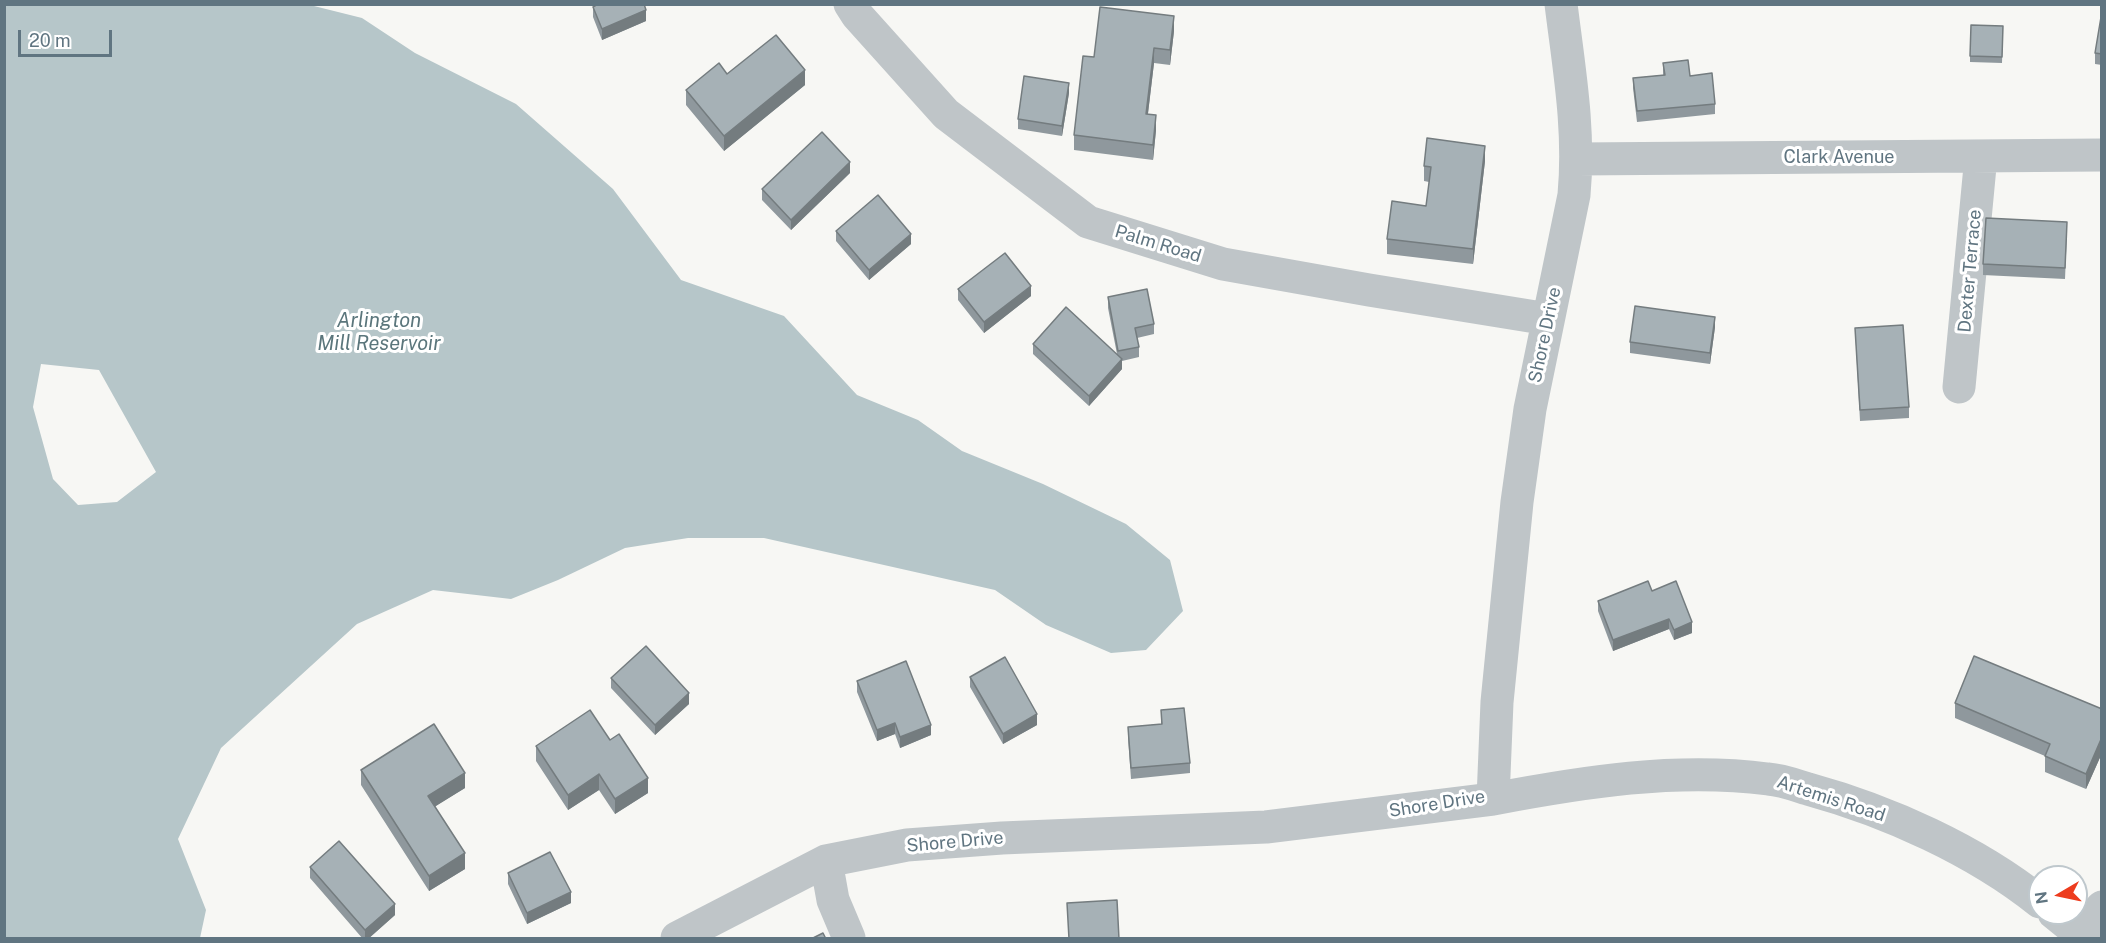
<!DOCTYPE html>
<style>
body{margin:0}
#map{position:relative;width:2106px;height:943px;overflow:hidden;background:#f7f7f4;font-family:"Public Sans",sans-serif}
canvas{display:block}
.frame{position:absolute;inset:0;border:6px solid #607581;pointer-events:none}
.north{position:absolute;left:2028px;top:865px;width:60px;height:60px;box-sizing:border-box;background:#fff;border:2px solid #bfc8cd;border-radius:50%;rotate:261deg;font-size:16px;font-weight:700;line-height:24px;text-align:center;color:#607581}
.north::after{content:'';display:block;margin:auto;width:21px;height:27px;background:#ed3c1e;clip-path:polygon(50% 0,100% 100%,50% 72%,0 100%)}
.scale{position:absolute;left:18px;top:30px;width:94px;height:27px;box-sizing:border-box;border:3px solid #607581;border-top:0;padding-left:8px;font-size:18px;line-height:21px;white-space:nowrap;color:#607581;-webkit-text-stroke:4px #fff;paint-order:stroke}
</style>
<div id="map">
<canvas width="2106" height="943"></canvas>
<div class="frame"></div>
<div class="north">N</div>
<div class="scale">20 m</div>
</div>
<script>
const ctx = document.querySelector('canvas').getContext('2d');
ctx.lineJoin = 'round';
function fillPath(path, color) {
  ctx.fillStyle = color;
  ctx.fill(path, 'evenodd');
}
function stroke(path, color, width, dash) {
  ctx.strokeStyle = color;
  ctx.lineWidth = width;
  ctx.lineCap = dash ? 'butt' : 'round';
  ctx.setLineDash(dash || []);
  ctx.stroke(path);
}
function drawText(font, color, halo, rows, align = 'center') {
  ctx.font = font + ' "Public Sans",sans-serif';
  ctx.lineWidth = 6;
  ctx.setLineDash([]);
  ctx.textBaseline = 'middle';
  ctx.strokeStyle = halo;
  ctx.fillStyle = color;
  for (const [text, x, y, turn = 0] of rows) {
    ctx.save();
    ctx.translate(x, y);
    ctx.rotate((+turn || 0) * Math.PI / 180);
    ctx.textAlign = isNaN(turn) ? turn : align;
    if (halo) ctx.strokeText(text, 0, 0);
    ctx.fillText(text, 0, 0);
    ctx.restore();
  }
}
fillPath(new Path2D(`
 M267 4 314 6 362 18 415 53 516 104 613 189 681 280 784 316 857 395 918 420 962 451 1043 484 1126 524 1170 560 1183 611 1146 650 1111 653 1046 625 995 590 764 538H688L625 548 558 580 511 599 433 590 357 624 221 748 178 839 206 910 200 938H5V5ZM41 364 99 370 156 472 117 502 78 505 53 479 33 407Z`), '#b6c6c9');
stroke(new Path2D(`
 M850 4 857 15 946 114 1088 222 1223 264 1369 290 1548 319
 M1577 159 2102 155
 M1959 387 1981 156
 M1493 799C1583 782 1676 767 1768 779 1782 780 1795 785 1808 789 1888 811 1975 850 2040 902
 M826 861 833 900 849 938
 M2054 913 2085 938
 M2079 933 2102 907
 M677 938 826 861 907 845 1002 838 1266 827 1493 799 1497 702 1517 502 1530 409 1574 195C1580 129 1569 69 1561 4`), '#bfc5c8', 33);
fillPath(new Path2D(`
 M596 4H644L646 21 602 40 593 17V7Z
 M2102 11V65L2095 64V53Z
 M2003 26 2002 63 1970 62V56Z
 M1174 31 1170 65 1154 63 1148 114 1156 130 1153 160 1074 150V135L1094 57Z
 M1663 63 1690 76 1715 104V114L1637 122 1633 88V78L1663 75Z
 M805 85 724 151 686 105V90Z
 M1069 93 1062 136 1018 129V119Z
 M1485 161 1473 264 1387 254V239L1426 206 1429 182 1424 181V166Z
 M850 173 791 230 762 200V189Z
 M836 231 911 244 869 280 836 241Z
 M2067 232 2065 279 1983 275V264Z
 M958 289 1031 296 984 333 958 300Z
 M1108 297 1154 324V334L1137 338 1139 347V357L1122 361V369L1089 406 1033 354V344L1117 354 1108 308Z
 M1715 327 1710 364 1630 353V342Z
 M1855 328 1909 407V418L1860 421Z
 M1652 591 1692 633 1674 640 1669 629 1613 651 1598 611V601Z
 M970 677 1037 725 1003 744 970 687Z
 M611 678 689 704 655 735 611 688Z
 M857 681 931 735 900 748 895 734 877 741 857 692Z
 M1955 703 2102 709V753L2086 789 2045 772V756L1955 718Z
 M1161 710 1190 763V773L1131 779 1128 738V727L1161 724Z
 M610 740 648 793 615 814 599 790 568 810 536 761V746Z
 M361 770 465 788 435 806 465 869 429 891 361 785Z
 M310 867 395 915 368 939H363L310 878Z
 M508 873 571 903 527 924 508 884Z`), '#8f989d');
fillPath(new Path2D(`
 M646 10V21L602 40V29Z
 M1174 16V31L1170 65V50Z
 M1154 48V63L1146 129V114Z
 M805 70V85L724 151V136Z
 M1069 83V93L1062 136V126Z
 M1156 115V130L1153 160V145Z
 M1485 146V161L1473 264V249Z
 M850 162V173L791 230V220Z
 M911 234V244L869 280V270Z
 M1031 286V296L984 333V322Z
 M1715 317V327L1710 364V353Z
 M1122 359V369L1089 406V396Z
 M1669 619V629L1613 651V640Z
 M1692 622V633L1674 640V630Z
 M689 693V704L655 735V725Z
 M1037 714V725L1003 744V734Z
 M895 723V734L877 741V730Z
 M931 725V735L900 748V737Z
 M2102 737V753L2086 789V774Z
 M465 773V788L428 811V796Z
 M599 774V790L568 810V795Z
 M648 778V793L615 814V799Z
 M465 853V869L429 891V876Z
 M571 892V903L527 924V913Z
 M395 904V915L368 939H365V930Z`), '#747c7f');
const building = new Path2D(`
 M598 4H644L646 10 602 29 593 7Z
 M1100 7 1174 16 1170 50 1154 48 1146 114 1156 115 1153 145 1074 135 1083 56 1094 57Z
 M2102 11V54L2095 53Z
 M1971 25 2003 26 2002 57 1970 56Z
 M776 35 805 70 724 136 686 90 719 63 727 74Z
 M1688 60 1690 76 1712 73 1715 104 1637 111 1633 78 1665 75 1663 63Z
 M1024 76 1069 83 1062 126 1018 119Z
 M822 132 850 162 791 220 762 189Z
 M1427 138 1485 146 1473 249 1387 239 1392 201 1426 206 1431 167 1424 166Z
 M878 195 911 234 869 270 836 231Z
 M1986 218 2067 222 2065 268 1983 264Z
 M1005 253 1031 286 984 322 958 289Z
 M1147 289 1154 324 1135 328 1139 347 1118 351 1108 297Z
 M1635 306 1715 317 1710 353 1630 342Z
 M1066 307 1122 359 1089 396 1033 344Z
 M1903 325 1909 407 1860 410 1855 328Z
 M1648 581 1652 591 1676 581 1692 622 1674 630 1669 619 1613 640 1598 601Z
 M646 646 689 693 655 725 611 678Z
 M1974 656 2102 709V737L2086 774 2045 756 2050 744 1955 703Z
 M1005 657 1037 714 1003 734 970 677Z
 M906 661 931 725 900 737 895 723 877 730 857 681Z
 M1184 708 1190 763 1131 768 1128 727 1162 724 1161 710Z
 M590 710 610 740 619 734 648 778 615 799 599 774 568 795 536 746Z
 M434 724 465 773 428 796 465 853 429 876 361 770Z
 M339 841 395 904 365 930 310 867Z
 M550 852 571 892 527 913 508 873Z
 M1117 900 1119 939H1069L1067 903Z
 M823 933 826 939H811Z`);
fillPath(building, '#a6b1b6');
stroke(building, '#747c7f', 1.5);
drawText('18px', '#607581', '#fff', [
 ["Clark Avenue",1839,157],
 ["Palm Road",1158,244,17],
 ["Dexter Terrace",1970,271,-85],
 ["Shore Drive",1545,335,-78],
 ["Artemis Road",1831,799,18],
 ["Shore Drive",1437,804,-9],
 ["Shore Drive",955,842,-5]
]);
drawText('italic 20px', '#5b767c', '#fff', [
 ["Arlington",379,321],
 ["Mill Reservoir",379,344]
]);
</script>
